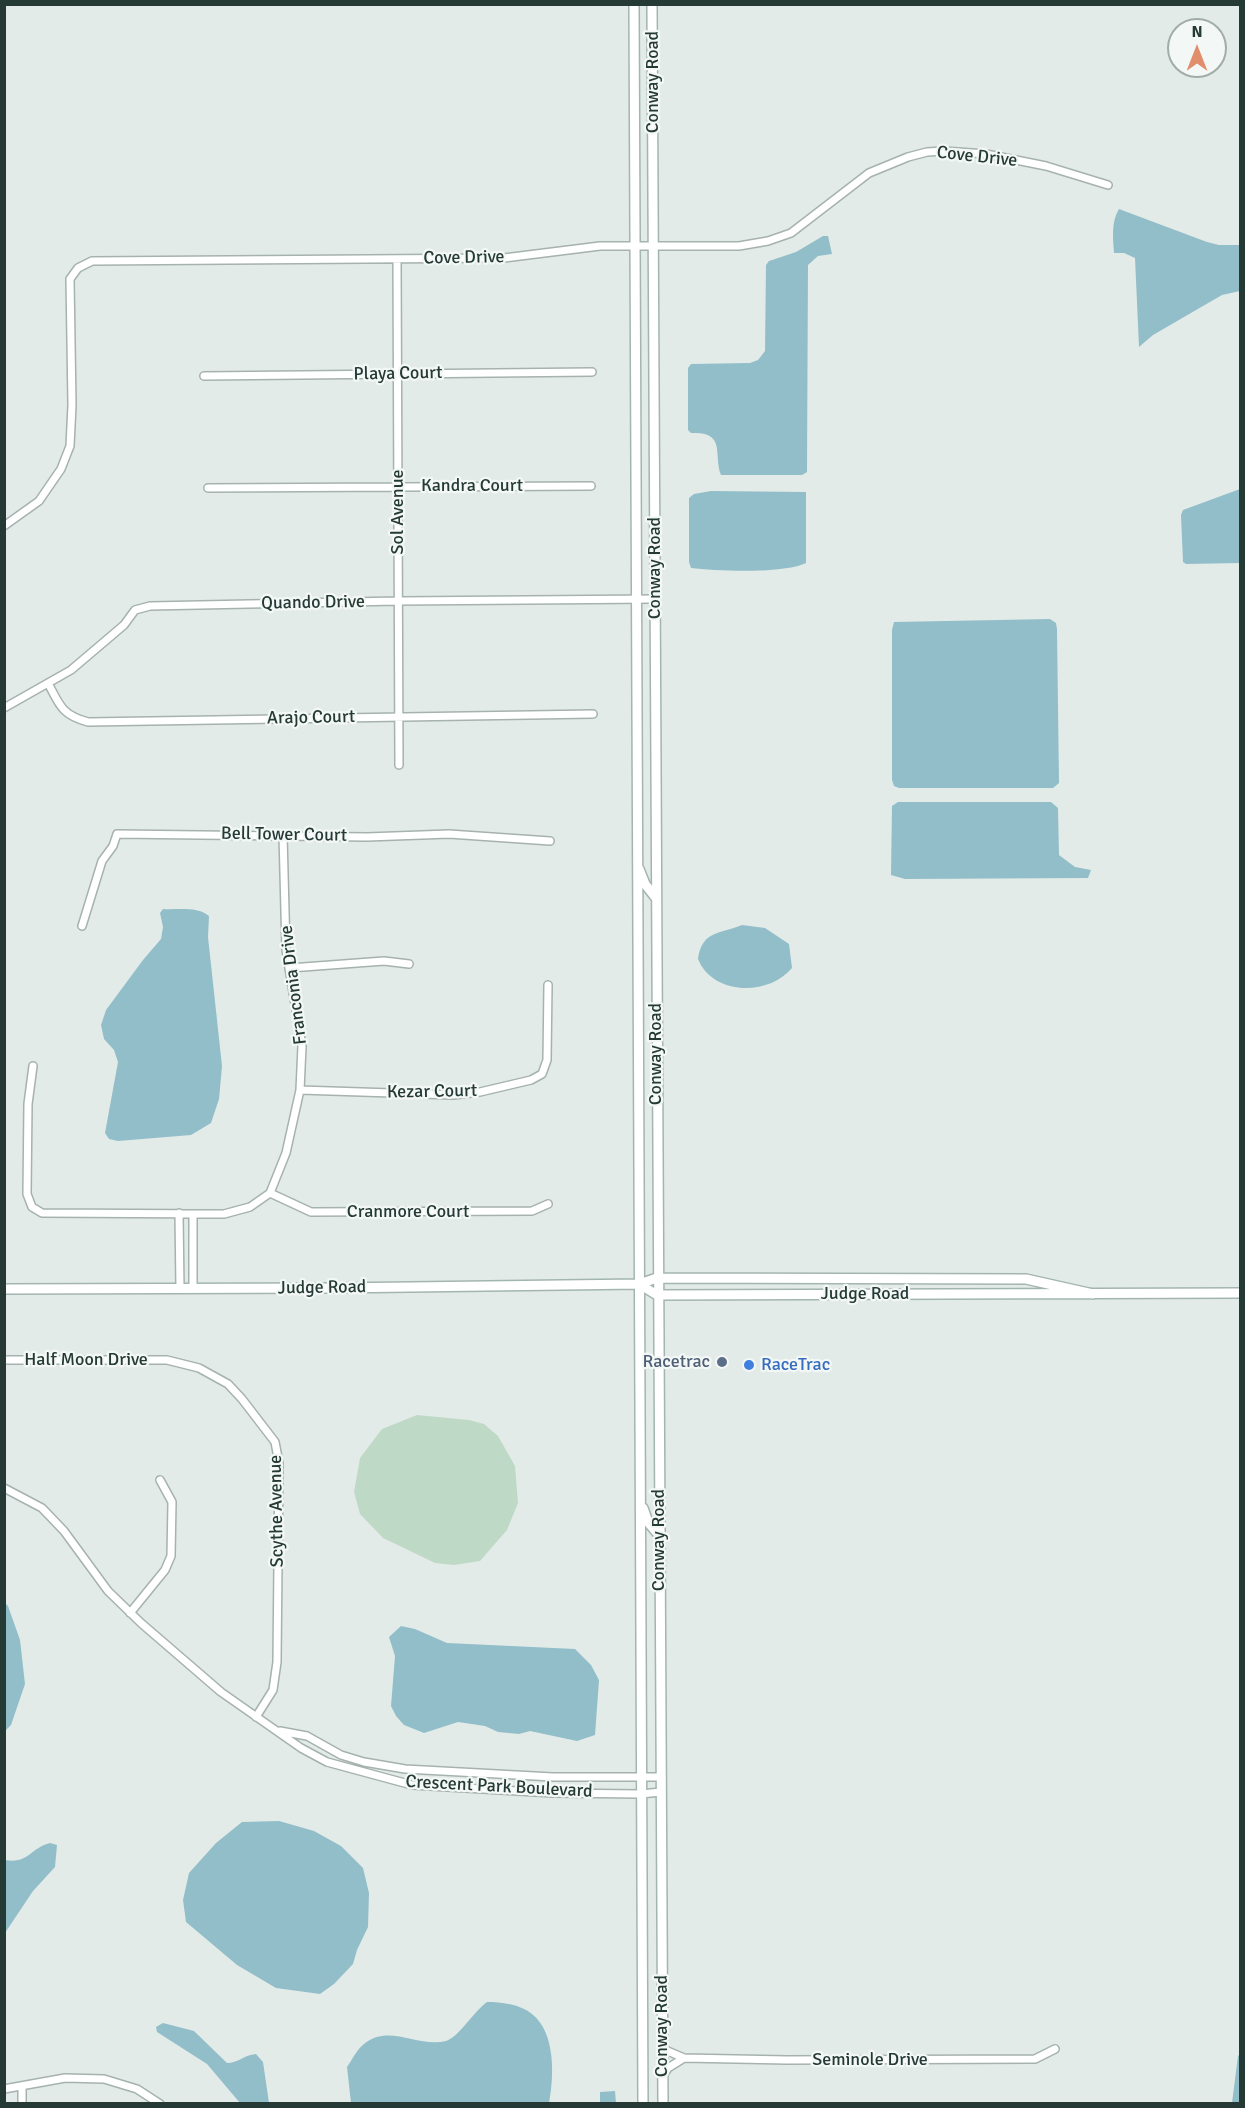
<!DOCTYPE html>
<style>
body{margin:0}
#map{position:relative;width:1245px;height:2108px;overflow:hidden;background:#e3ebe8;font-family:Signika,sans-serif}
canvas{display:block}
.frame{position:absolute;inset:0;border:6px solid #253a35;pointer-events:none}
.north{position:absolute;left:1167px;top:18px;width:60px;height:60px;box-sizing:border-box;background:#f3f8f6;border:2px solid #a1aca9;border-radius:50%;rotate:0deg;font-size:16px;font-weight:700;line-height:24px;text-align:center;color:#253a35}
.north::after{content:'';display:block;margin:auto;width:21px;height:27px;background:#e08e6c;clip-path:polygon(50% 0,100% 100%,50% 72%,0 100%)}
</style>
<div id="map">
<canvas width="1245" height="2108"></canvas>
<div class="frame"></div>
<div class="north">N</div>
</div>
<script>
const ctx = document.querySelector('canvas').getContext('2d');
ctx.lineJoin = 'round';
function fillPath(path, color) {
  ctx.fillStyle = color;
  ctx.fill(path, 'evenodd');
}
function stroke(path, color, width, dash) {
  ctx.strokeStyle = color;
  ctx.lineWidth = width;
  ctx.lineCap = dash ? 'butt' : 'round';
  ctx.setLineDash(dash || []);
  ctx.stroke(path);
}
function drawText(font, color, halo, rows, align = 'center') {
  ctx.font = font + ' Signika,sans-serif';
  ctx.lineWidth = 4.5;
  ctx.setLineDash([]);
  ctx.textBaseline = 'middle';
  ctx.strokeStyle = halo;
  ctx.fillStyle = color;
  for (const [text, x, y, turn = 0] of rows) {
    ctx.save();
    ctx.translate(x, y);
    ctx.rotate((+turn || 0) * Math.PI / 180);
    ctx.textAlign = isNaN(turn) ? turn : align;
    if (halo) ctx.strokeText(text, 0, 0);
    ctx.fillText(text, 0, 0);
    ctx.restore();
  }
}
fillPath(new Path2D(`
 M417 1415 469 1420 484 1424 498 1436 515 1466 518 1503 507 1530 480 1561 454 1565 435 1563 383 1538 360 1514 354 1492 360 1458 382 1429Z`), '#bfd9c7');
fillPath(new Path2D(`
 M1119 209 1207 242 1219 245H1240V291L1222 295 1153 335 1139 347 1135 258 1124 253H1114C1113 238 1111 222 1119 209Z
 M823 236H828L832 254 818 256 808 265 807 472 802 475H721C713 455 727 431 691 433L688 430V368L691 364 750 363 758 360 765 351 766 265 769 261 796 252Z
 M1240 489V563L1186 564 1183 562 1181 515 1183 510Z
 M711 491 806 492V563C783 574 717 571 691 568L689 562V498L694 494Z
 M1050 619 1056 623 1057 629 1059 783 1053 788H899L894 786 892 780V630L894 622Z
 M898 802H1051L1058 808 1059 855 1075 867 1091 870 1088 878 905 879 891 875 892 806Z
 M163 909C178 910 197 906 209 916L208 937 222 1066 219 1099 211 1123 191 1135 118 1141 109 1139 105 1133 118 1062 114 1050 104 1039 101 1025 106 1010 143 960 161 939 163 927 160 913Z
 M742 925 765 928 789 944 792 968C769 996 713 996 698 959 702 930 721 934 742 925Z
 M4 1602 8 1606 20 1640 25 1684 11 1725 5 1731Z
 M401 1626 415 1629 447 1643 575 1649 591 1665 599 1680 595 1735 577 1741 530 1731 519 1734 498 1732 485 1726 458 1722 424 1733 404 1725 396 1716 391 1706 395 1656 389 1637Z
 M279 1821 314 1831 341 1846 363 1868 369 1893 368 1927 357 1950 353 1964 334 1984 320 1994 276 1988 237 1965 186 1922 183 1900 189 1873 216 1843 242 1822Z
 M50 1843 57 1845 55 1867 33 1891 5 1933V1860C29 1864 30 1848 50 1843Z
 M487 2002C501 2002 520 2004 532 2014 556 2033 554 2077 549 2103H351L347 2067C352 2060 357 2049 364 2044 389 2023 418 2048 446 2041 459 2037 473 2012 487 2002Z
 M163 2023 194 2031 227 2063C238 2063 244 2055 256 2054L263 2062 269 2103H240L207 2064 157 2032 156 2027Z
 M1240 2054V2103H1232L1238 2056Z
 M615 2091 616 2103H600V2092Z`), '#92bec9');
const street = new Path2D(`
 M397 259 399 765
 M204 376 592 372
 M208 488 591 486
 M4 526 39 501 61 469 70 446 72 405 70 279 78 268 92 261 504 258 600 246H739L768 241 791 233 869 173 908 157 927 152 944 151 986 154 1046 166 1108 185
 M48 683C60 706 62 715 88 722L593 714
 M4 708 71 670 124 625 135 610 150 606 398 601 656 599
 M82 926 102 861 113 846 117 834 367 837 449 834 550 841
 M290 968 384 961 409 964
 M33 1066 28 1104 27 1194 32 1207 42 1213 224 1214 250 1207 270 1193 286 1153 300 1090 302 1046 286 950 283 835
 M300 1090 453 1095 480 1092 531 1080 542 1074 547 1060 548 985
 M270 1193 311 1212 532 1211 548 1204
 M179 1213 180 1289
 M193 1214V1289
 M4 1360H167L199 1368 228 1384 242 1399 275 1442 279 1463 277 1662 273 1690 256 1717
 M4 1488 42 1508 64 1531 108 1591 141 1623 221 1692 301 1748 327 1762 412 1785 553 1793 641 1794 661 1792
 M130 1613 165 1570 171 1556 172 1502 160 1480
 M280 1731 307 1736 341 1755 364 1762 405 1769 553 1777H661
 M663 2049 684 2058 787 2060 1035 2059 1055 2049
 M663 2076 668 2068 684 2058
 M22 2086V2104
 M4 2089 65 2078 104 2079 137 2089 160 2104`);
const secondary = new Path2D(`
 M634 4 643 2104
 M652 4 663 2104
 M639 869 645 884 656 898
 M639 1284 657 1295 1240 1293
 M4 1289 334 1288 639 1284 657 1278 1026 1279 1093 1294
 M643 1508 648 1522 659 1535`);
stroke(street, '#a6b2af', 10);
stroke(secondary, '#a3b5b0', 12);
stroke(street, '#fff', 7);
stroke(secondary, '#fff', 9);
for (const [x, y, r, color] of [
 [722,1362,6,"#5c6f8a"],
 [749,1365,6,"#3f7fe0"]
]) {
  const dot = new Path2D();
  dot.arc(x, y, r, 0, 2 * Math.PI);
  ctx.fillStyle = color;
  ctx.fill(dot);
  stroke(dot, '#f3f8f6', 2);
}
drawText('18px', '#253a35', '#f3f8f6', [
 ["Conway Road",653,82,-90],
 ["Cove Drive",977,157,6],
 ["Cove Drive",464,258,-1],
 ["Playa Court",398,374,-1],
 ["Kandra Court",472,486],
 ["Sol Avenue",398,512,-90],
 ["Conway Road",655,568,-90],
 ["Quando Drive",313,603,-1],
 ["Arajo Court",311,718,-1],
 ["Bell Tower Court",284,835,1],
 ["Franconia Drive",294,985,-97],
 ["Conway Road",656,1054,-90],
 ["Kezar Court",432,1092,-1],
 ["Cranmore Court",408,1212],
 ["Judge Road",322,1288,-1],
 ["Judge Road",865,1294],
 ["Half Moon Drive",86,1360],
 ["Scythe Avenue",277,1511,-91],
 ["Conway Road",659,1540,-90],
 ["Crescent Park Boulevard",499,1787,3],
 ["Conway Road",662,2026,-90],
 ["Seminole Drive",870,2060]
]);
drawText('18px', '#4e5e75', '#f3f8f6', [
 ["Racetrac",710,1362]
], 'right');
drawText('18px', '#366cbe', '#f3f8f6', [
 ["RaceTrac",761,1365]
], 'left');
</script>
